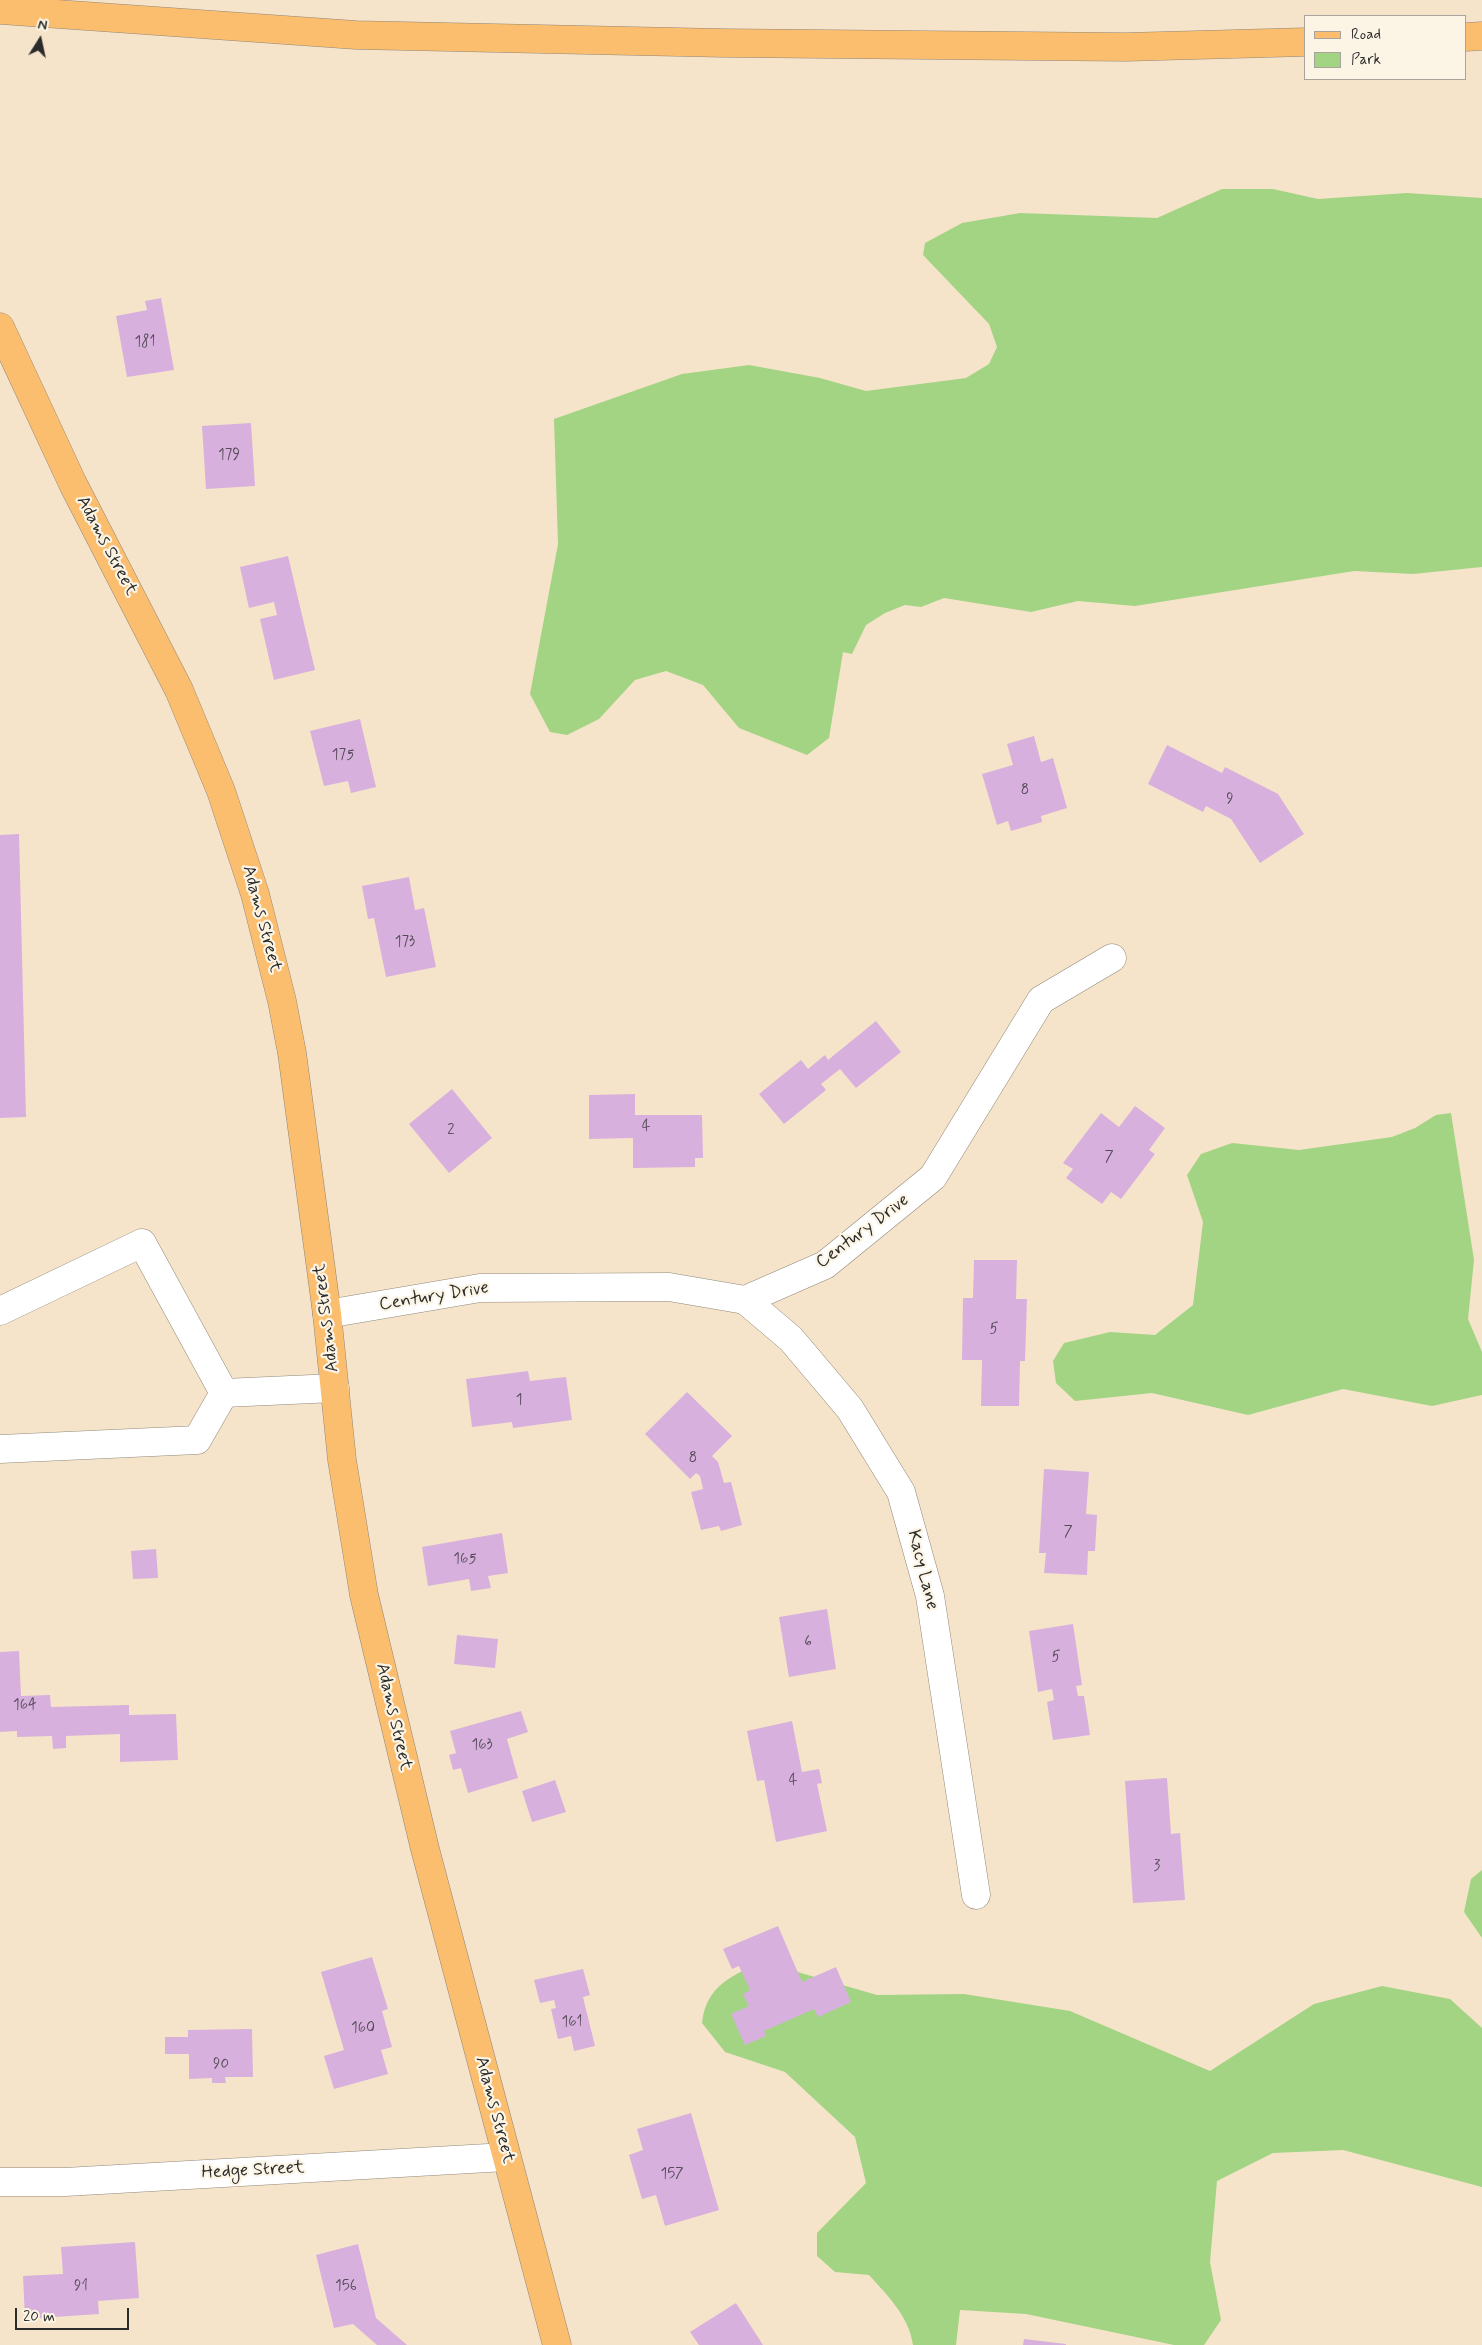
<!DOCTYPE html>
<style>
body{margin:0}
#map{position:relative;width:1482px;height:2345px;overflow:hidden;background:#f6e4ca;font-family:Mynerve,sans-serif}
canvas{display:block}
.legend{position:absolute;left:1304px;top:15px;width:162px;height:65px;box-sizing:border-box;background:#fcf5e5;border:1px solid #a8a49b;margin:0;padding:6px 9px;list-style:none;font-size:15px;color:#2b2b2b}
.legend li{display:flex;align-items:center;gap:10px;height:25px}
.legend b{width:25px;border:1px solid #a8a49b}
.north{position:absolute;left:15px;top:15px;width:50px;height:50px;-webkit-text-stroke:4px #fcf5e5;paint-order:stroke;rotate:10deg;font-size:14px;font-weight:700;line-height:20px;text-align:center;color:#2b2b2b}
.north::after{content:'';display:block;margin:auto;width:18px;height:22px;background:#2b2b2b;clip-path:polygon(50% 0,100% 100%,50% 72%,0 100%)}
.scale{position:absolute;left:15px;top:2308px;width:114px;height:22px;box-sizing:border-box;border:2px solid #2b2b2b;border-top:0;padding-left:6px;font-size:15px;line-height:18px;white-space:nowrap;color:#2b2b2b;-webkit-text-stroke:4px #fcf5e5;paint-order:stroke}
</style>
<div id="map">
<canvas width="1482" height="2345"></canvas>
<ul class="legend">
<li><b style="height:6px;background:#fbbd6e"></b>Road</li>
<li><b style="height:14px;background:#a2d484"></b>Park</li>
</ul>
<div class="north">N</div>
<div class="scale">20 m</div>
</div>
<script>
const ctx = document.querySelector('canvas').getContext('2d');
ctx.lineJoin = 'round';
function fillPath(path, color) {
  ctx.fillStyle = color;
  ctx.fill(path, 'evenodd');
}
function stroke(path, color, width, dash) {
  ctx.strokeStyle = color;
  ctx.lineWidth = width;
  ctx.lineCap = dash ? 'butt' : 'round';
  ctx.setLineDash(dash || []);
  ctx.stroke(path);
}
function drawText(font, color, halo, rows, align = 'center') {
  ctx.font = font + ' Mynerve,sans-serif';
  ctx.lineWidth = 4.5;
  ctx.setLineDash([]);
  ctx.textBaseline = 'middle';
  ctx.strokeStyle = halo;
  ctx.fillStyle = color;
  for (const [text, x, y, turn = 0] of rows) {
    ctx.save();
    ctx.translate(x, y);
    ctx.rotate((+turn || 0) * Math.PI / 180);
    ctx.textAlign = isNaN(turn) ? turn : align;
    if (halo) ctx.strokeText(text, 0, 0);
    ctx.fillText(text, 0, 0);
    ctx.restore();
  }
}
fillPath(new Path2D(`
 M1222 189H1273L1318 199 1407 193 1482 198V567L1413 574 1354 571 1135 606 1078 601 1031 612 944 598 921 607 905 605 885 613 866 625 852 654 843 652 829 738 807 755 739 728 703 685 666 671 635 680 599 719 567 735 550 732 530 694 558 544 554 419 682 374 749 365 820 378 866 391 966 378 989 364 997 347 989 324 923 255 925 243 962 223 1020 213 1157 218Z
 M1451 1113 1474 1260 1468 1319 1482 1352V1395L1432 1406 1343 1389 1248 1415 1152 1393 1075 1401 1056 1383 1053 1361 1064 1343 1110 1332 1155 1335 1193 1305 1203 1222 1187 1175 1201 1154 1232 1143 1299 1150 1392 1137 1415 1128 1436 1115Z
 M1482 1870V1938L1464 1912 1471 1879Z
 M763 1962 877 1995 964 1994 1070 2011 1210 2071 1314 2004 1382 1986 1450 1999 1482 2028V2187L1343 2150 1273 2153 1217 2181 1210 2262 1221 2320 1204 2345H1174L1026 2314 960 2310 956 2345H913C909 2316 887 2295 869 2275L835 2272 817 2256V2233L866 2183 855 2137 785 2072 725 2052 702 2023C706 1986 732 1975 763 1962Z`), '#a2d484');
fillPath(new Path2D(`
 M161 298 174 370 127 377 116 316 147 310 145 301Z
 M251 423 255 486 206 489 202 426Z
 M288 556 315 670 274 680 260 619 277 615 274 602 249 608 240 567Z
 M360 719 376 787 351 793 348 781 324 786 310 731Z
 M1034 736 1041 762 1053 758 1067 808 1041 816 1042 822 1011 831 1008 821 997 825 982 774 1013 765 1007 744Z
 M1167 745 1222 773 1225 767 1278 794 1304 834 1260 863 1231 819 1206 806 1203 812 1148 784Z
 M19 834 26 1117 0 1118V835Z
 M409 877 415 910 424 908 436 967 386 977 374 918 368 919 362 886Z
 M876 1021 901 1052 856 1088 840 1069 821 1084 826 1090 784 1124 759 1094 801 1060 808 1069 825 1055 828 1060Z
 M452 1089 492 1138 449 1173 409 1124Z
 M635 1094V1115H702L703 1158H695V1167L633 1168V1138L589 1139V1095Z
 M1135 1106 1165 1128 1149 1150 1155 1154 1121 1199 1111 1192 1102 1204 1066 1178 1073 1169 1063 1163 1101 1113 1119 1127Z
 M974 1260H1017L1016 1299H1027L1025 1361H1020L1019 1406H981L982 1360H962L963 1298H973Z
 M528 1371 530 1381 566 1377 572 1420 513 1428 512 1422 472 1427 466 1379Z
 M687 1392 732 1436 712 1456 718 1462 724 1483 731 1482 742 1525 721 1531 719 1526 701 1530 691 1492 703 1489 700 1476 696 1473 690 1479 645 1434Z
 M1044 1469 1089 1472 1086 1514 1097 1515 1095 1551H1088L1087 1575 1044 1573 1046 1553H1039Z
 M502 1533 508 1573 488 1576 491 1588 471 1591 469 1579 428 1586 422 1547Z
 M156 1549 158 1578 133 1579 131 1551Z
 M827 1609 836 1669 789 1677 779 1617Z
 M1073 1624 1082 1685 1076 1686 1078 1696H1084L1090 1735 1053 1740 1047 1702 1054 1700 1052 1689 1038 1692 1029 1631Z
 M457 1635 498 1639 495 1668 454 1664Z
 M19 1651 21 1696 50 1695 51 1707 129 1705V1715L176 1714 178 1760 120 1762V1734L66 1736V1748L53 1749 52 1736 17 1737V1731L0 1732V1652Z
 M521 1711 528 1732 507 1739 518 1778 468 1793 461 1768 453 1770 449 1755 456 1753 450 1731Z
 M792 1721 802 1772 819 1769 822 1783 817 1784 827 1831 776 1842 764 1780 757 1781 747 1731Z
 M1167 1778 1171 1834 1180 1833 1185 1900 1133 1903 1125 1781Z
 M555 1780 566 1812 532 1822 522 1791Z
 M778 1926 802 1982 836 1967 851 2002 818 2017 814 2009 764 2031 766 2036 745 2045 731 2014 749 2006 743 1994 750 1990 739 1966 732 1969 723 1949Z
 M372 1957 388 2009 382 2011 392 2047 381 2050 388 2074 334 2089 324 2056 344 2050 321 1972Z
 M583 1969 590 1995 583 1997 595 2046 574 2051 571 2036 558 2039 551 2009 556 2008 554 2000 540 2003 534 1980Z
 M252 2029 253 2077H225L226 2083H212V2078L189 2079V2054H165V2037H188V2030Z
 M691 2113 719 2210 665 2226 656 2195 642 2199 629 2155 643 2150 637 2129Z
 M135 2242 139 2298 98 2301 99 2314 25 2319 23 2276 63 2274 61 2247Z
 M358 2244 376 2318 407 2345H377L353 2324 334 2328 316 2255Z
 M736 2303 763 2345H699L690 2332Z
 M1024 2339 1066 2344V2345H1023Z`), '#d7b0de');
const minor = new Path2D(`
 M745 1300 791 1339 850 1409 901 1492 930 1596 976 1895
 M0 1311 142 1243 224 1393
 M327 1314 480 1288 669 1287 745 1300 825 1265 933 1177 1041 1000 1112 958
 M224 1393 335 1388
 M0 1449 197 1440 224 1393
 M0 2182H65L506 2157`);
const major = new Path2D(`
 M0 327 73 484 179 690 221 791 255 894 282 1001 292 1053 327 1314 342 1460 364 1595 425 1849 557 2345`);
const highway = new Path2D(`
 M0 10 356 35 724 43 1125 47 1306 42
 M1466 37 1482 36`);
stroke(minor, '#90887a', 29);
stroke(major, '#90887a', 29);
stroke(highway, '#90887a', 29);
stroke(minor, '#fff', 28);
stroke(major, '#fbbd6e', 28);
stroke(highway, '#fbbd6e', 28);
drawText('15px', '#564c58', null, [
 ["181",145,343],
 ["179",229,456],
 ["175",343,756],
 ["8",1025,791],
 ["9",1230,800],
 ["173",405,943],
 ["4",646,1127],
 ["2",451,1131],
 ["7",1109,1158],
 ["5",994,1330],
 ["1",519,1401],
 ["8",693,1459],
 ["7",1068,1533],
 ["165",465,1560],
 ["6",808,1643],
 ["5",1056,1658],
 ["164",25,1706],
 ["163",482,1746],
 ["4",793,1781],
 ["3",1157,1867],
 ["161",572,2023],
 ["160",363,2029],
 ["90",221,2065],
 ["157",672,2175],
 ["91",81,2287],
 ["156",346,2287]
]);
drawText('18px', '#2b2b2b', '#fcf5e5', [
 ["Adams Street",106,546,62],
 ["Adams Street",261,919,75],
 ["Century Drive",863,1232,-37],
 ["Century Drive",434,1297,-9],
 ["Adams Street",327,1318,-97],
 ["Kacy Lane",922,1570,76],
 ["Adams Street",393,1717,77],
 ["Adams Street",494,2110,75],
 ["Hedge Street",253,2171,-3]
]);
</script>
